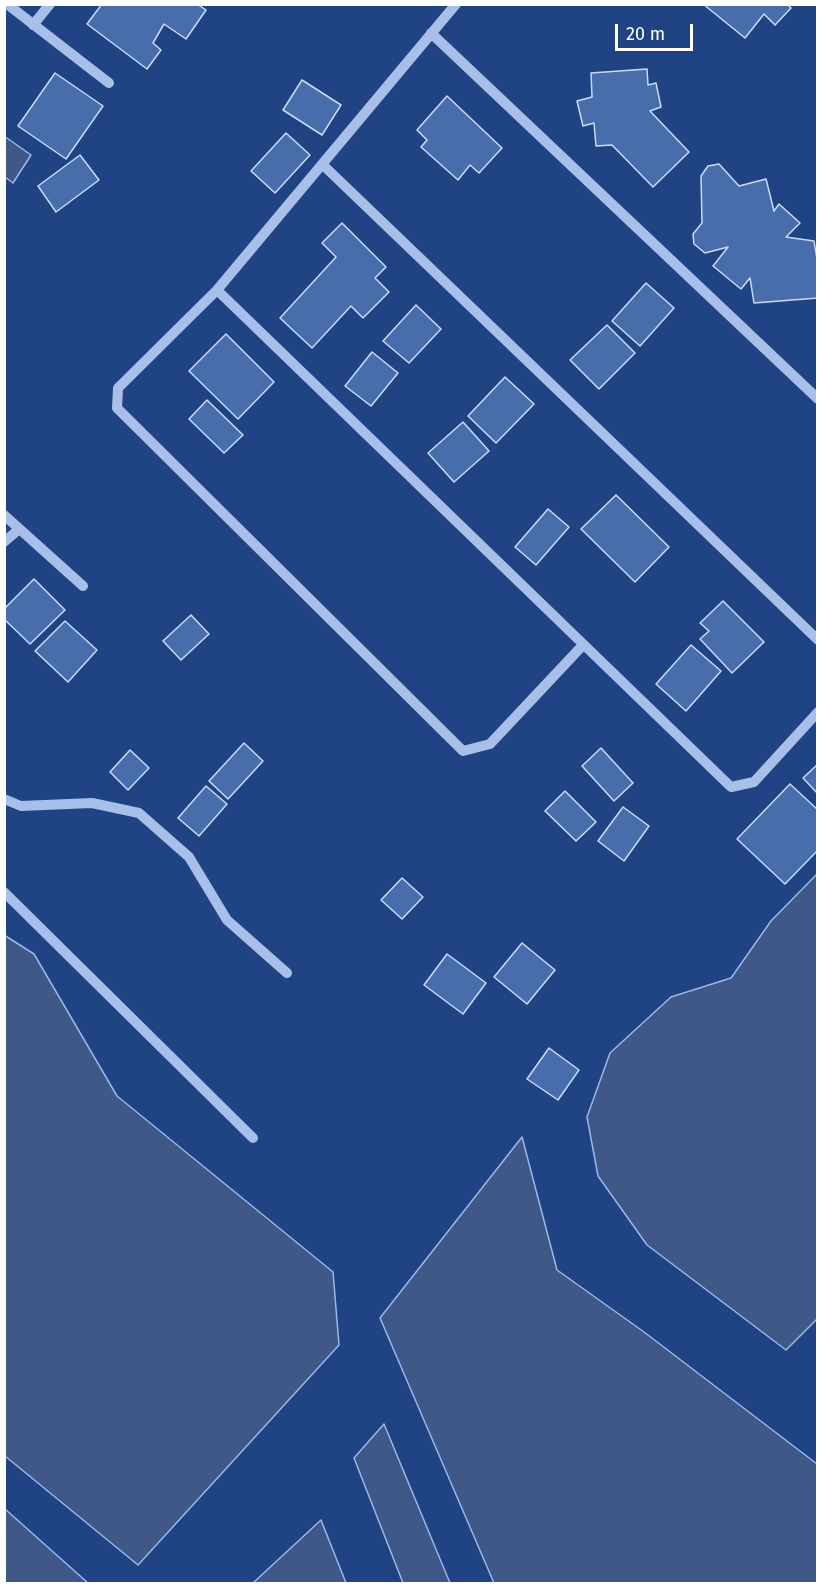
<!DOCTYPE html>
<style>
body{margin:0}
#map{position:relative;width:822px;height:1588px;overflow:hidden;background:#204383;font-family:"Fira Sans",sans-serif}
canvas{display:block}
.frame{position:absolute;inset:0;border:6px solid #fff;pointer-events:none}
.scale{position:absolute;left:615px;top:24px;width:78px;height:27px;box-sizing:border-box;border:3px solid #fff;border-top:0;padding-left:8px;font-size:18px;line-height:21px;white-space:nowrap;color:#fff;-webkit-text-stroke:4px #204383;paint-order:stroke}
</style>
<div id="map">
<canvas width="822" height="1588"></canvas>
<div class="frame"></div>
<div class="scale">20 m</div>
</div>
<script>
const ctx = document.querySelector('canvas').getContext('2d');
ctx.lineJoin = 'round';
function fillPath(path, color) {
  ctx.fillStyle = color;
  ctx.fill(path, 'evenodd');
}
function stroke(path, color, width, dash) {
  ctx.strokeStyle = color;
  ctx.lineWidth = width;
  ctx.lineCap = dash ? 'butt' : 'round';
  ctx.setLineDash(dash || []);
  ctx.stroke(path);
}
const water = new Path2D(`
 M4 136 31 155 13 183 5 177Z
 M817 874V1319L786 1350 647 1245 598 1176 587 1117 610 1053 671 997 731 978 771 921Z
 M4 935 34 954 117 1096 333 1272 339 1345 138 1565 5 1456Z
 M522 1137 557 1270 644 1332 817 1464V1583H494L380 1318Z
 M384 1424 450 1583H403L354 1458Z
 M5 1509 88 1583H5Z
 M321 1520 346 1583H253Z`);
fillPath(water, '#3f5887');
stroke(water, '#9ab9ea', 1.5);
const building = new Path2D(`
 M197 4 206 10 186 39 164 24 153 43 161 50 147 69 87 24 102 4Z
 M703 4H787L791 8 775 25 764 14 745 38Z
 M647 69 648 85 656 83 661 107 650 111 689 152 653 187 612 145 596 146 594 123 583 126 577 101 592 97 591 73Z
 M55 73 103 106 66 159 18 126Z
 M302 80 341 105 322 135 283 110Z
 M447 96 502 148 479 173 470 165 458 180 421 147 427 140 417 130Z
 M286 133 310 155 275 193 251 171Z
 M80 155 99 180 56 212 38 186Z
 M719 164 739 186 766 179 774 211 779 204 800 223 786 237 814 241 818 265V298L754 303 750 278 741 289 713 266 728 247 705 253 694 244 693 234 702 223 701 176 708 166Z
 M342 223 386 267 375 278 389 292 363 318 351 306 312 348 280 318 336 257 322 243Z
 M646 283 674 308 640 346 612 321Z
 M416 305 441 329 409 363 383 341Z
 M607 325 635 353 599 389 570 360Z
 M226 334 274 382 238 419 189 371Z
 M372 352 398 373 371 406 345 386Z
 M505 377 534 404 496 443 468 416Z
 M207 400 243 435 224 453 189 419Z
 M463 422 489 451 454 482 428 453Z
 M616 495 669 547 635 582 581 529Z
 M548 509 569 527 536 565 515 547Z
 M34 579 65 610 30 644 4 619V609Z
 M723 601 764 642 732 673 700 639 709 631 700 623Z
 M191 615 209 634 181 660 163 641Z
 M65 621 97 650 68 682 35 651Z
 M691 645 721 671 686 711 656 684Z
 M244 743 263 761 228 799 209 781Z
 M601 748 633 783 614 801 582 766Z
 M130 750 149 768 128 790 110 772Z
 M818 764V794L803 778Z
 M790 784 818 810V850L785 884 737 839Z
 M206 786 227 804 199 836 178 818Z
 M565 791 596 822 576 841 545 811Z
 M623 807 649 826 624 861 598 841Z
 M402 878 423 897 402 919 381 900Z
 M522 943 555 970 527 1004 494 977Z
 M447 954 486 983 463 1014 424 985Z
 M549 1048 579 1070 558 1100 527 1079Z`);
fillPath(building, '#486dab');
stroke(building, '#cbdbf7', 1.5);
stroke(new Path2D(`
 M7 4 109 83
 M456 4 217 290 118 388 117 408 463 751 490 744 583 645
 M33 25 50 4
 M431 33 818 399
 M323 165 818 640
 M217 290 731 787 754 782 818 712
 M4 515 83 586
 M4 542 18 530
 M4 799 21 806 92 803 139 813 189 857 227 920 287 973
 M4 892 253 1138`), '#a7bfe9', 10);
</script>
